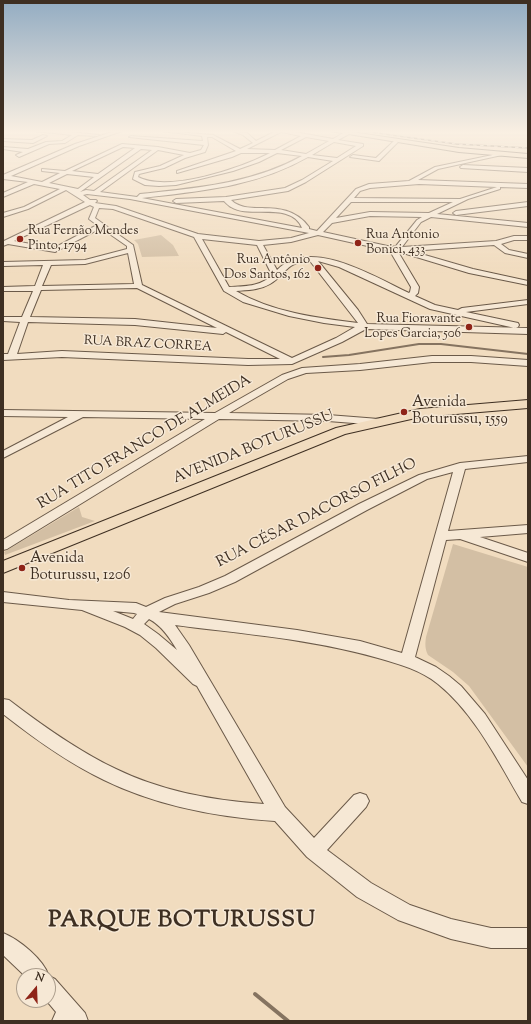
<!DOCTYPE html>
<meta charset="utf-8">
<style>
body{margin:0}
#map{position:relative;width:531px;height:1024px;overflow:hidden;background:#f1dcbf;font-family:"Sorts Mill Goudy",serif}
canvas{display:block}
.frame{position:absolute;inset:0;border:4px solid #3e2f22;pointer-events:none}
.north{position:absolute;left:16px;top:968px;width:40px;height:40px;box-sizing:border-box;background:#f6e8d5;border:1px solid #ac9e8d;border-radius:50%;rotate:19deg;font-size:11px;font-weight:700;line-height:16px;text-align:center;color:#3e2f22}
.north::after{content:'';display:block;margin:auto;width:14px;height:18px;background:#8f2418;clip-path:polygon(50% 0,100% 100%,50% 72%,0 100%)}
</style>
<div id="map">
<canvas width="531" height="1024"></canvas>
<div class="frame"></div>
<div class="north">N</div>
</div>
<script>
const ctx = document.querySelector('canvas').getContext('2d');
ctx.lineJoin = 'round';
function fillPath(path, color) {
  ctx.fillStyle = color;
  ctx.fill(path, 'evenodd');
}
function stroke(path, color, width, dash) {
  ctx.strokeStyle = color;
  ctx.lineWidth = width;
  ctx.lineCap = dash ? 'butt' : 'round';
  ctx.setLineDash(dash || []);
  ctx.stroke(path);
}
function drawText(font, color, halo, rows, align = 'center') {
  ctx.font = font + ' "Sorts Mill Goudy",serif';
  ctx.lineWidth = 3;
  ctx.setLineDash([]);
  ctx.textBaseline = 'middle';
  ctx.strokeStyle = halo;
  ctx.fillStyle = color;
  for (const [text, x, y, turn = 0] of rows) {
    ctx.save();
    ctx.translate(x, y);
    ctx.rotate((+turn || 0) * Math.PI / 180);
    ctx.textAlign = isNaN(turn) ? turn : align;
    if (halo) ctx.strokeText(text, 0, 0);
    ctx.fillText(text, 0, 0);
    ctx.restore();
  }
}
fillPath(new Path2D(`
 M161 235 173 245 179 256 142 257 138 244 134 240Z
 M79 507 82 517 95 521 5 555 4 552Z
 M453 544 528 567V767L469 686 453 672 428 655C425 649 425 644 426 637Z`), '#d3bfa4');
stroke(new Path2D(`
 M323 357 349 355 419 344H441L528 354`), '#857360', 2);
stroke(new Path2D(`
 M255 994 288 1021`), '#857360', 4);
const minor = new Path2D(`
 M35 131H59L99 135 97 136 78 135 65 143 49 144 19 157 16 155 23 152 3 149V147L28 149 46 142 62 141 72 135Z
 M115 131H122L79 146 11 176 42 182 60 173 42 171V169L65 171 122 144 158 147 190 153 201 150 204 145 129 137 131 136 203 141 202 136 162 131 213 135 240 149 253 143 243 135 233 131 247 133 256 141 276 131H289L333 139 345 132H349V134L338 140 363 144V146L306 182 288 191 231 200C249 218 285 195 309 227V229L317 231 356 189 369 184 409 181 435 167 502 153V155L438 169 418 180 528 184V188L500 187V189L468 199 437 214 528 223V227L431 217 421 222 402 247 496 241 514 236H528V240H514L501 244 509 250 528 254V258L505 253 494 245 411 251 473 269 528 281V285L469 273 403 253 397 250 419 287 418 293 415 296 435 305 458 310 462 308 528 300V304L466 312 518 323 519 325 518 327 515 328 430 309 339 267 318 261 358 310 367 324 528 328V334L366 329 342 342 292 364 248 365 62 357 3 360V354H8L20 322 3 321V317H22L33 291H3V287L35 286 43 265 3 266V262L85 260 127 249V246L101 228 55 252 8 244 3 246 4 241 85 202 66 190 28 209 3 217V213L24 207 60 189 34 184 3 197V193L28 182 3 179V175L75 144ZM281 132 301 136 275 150 247 149ZM207 137H212L236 151 177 171V173L232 157 241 153H270C241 168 168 193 138 177L139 174 164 168 185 158 205 152 208 145ZM306 137 329 141 306 154 281 150ZM334 142 356 146 337 158 312 155ZM123 147 135 148 98 174 72 171ZM141 149 152 150 94 191 86 190 80 192ZM158 150 184 155 160 166 135 172 133 179 145 185 159 186 176 185 233 171 259 162 277 153 302 156C251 184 196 188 140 194L137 197 100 192ZM308 157 333 161 302 180 285 188 226 197 176 199 173 201 176 203 224 201C226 203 229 206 231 207 249 219 291 201 302 228L142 198C200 191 256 187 308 157ZM67 174 94 177 78 189 49 183ZM419 184 497 187 460 199 354 198 360 191 370 188ZM87 194 130 199 309 233 291 238 259 241 198 234 116 206 95 203 97 201 96 200H90L83 195ZM351 202H453L429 213 370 212 336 218ZM90 205 94 207 89 219 97 225 54 248 14 241ZM99 208 113 209 194 237 224 291 243 302 289 316 324 323 355 327 336 338 292 358 142 285 133 245 95 218ZM370 216 422 217 417 220 396 246 392 247 323 232 332 223ZM318 235 390 251 411 287 410 292 409 293C375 277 310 236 277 270L263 245 291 242ZM202 239 257 245 272 275C260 287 245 286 229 287ZM128 253 134 284 42 286 51 265 85 264ZM310 261 358 323C316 318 272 312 236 291 247 290 260 290 270 284 287 274 285 262 310 261ZM137 288 217 328 135 319 30 317 41 290ZM28 322 135 325 223 334 226 332 280 359H248L62 351 17 354Z
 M43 135 47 136 33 143 3 141V139L32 140Z
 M395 140 399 141 379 161 350 157 353 155 376 158Z
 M463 165 528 168V172L461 168 460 167Z
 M528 202V206L456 215 453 213 456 211Z
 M432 356H471L528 360V366L471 362H432L360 370 306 373 288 379 229 413 328 415 379 419 384 422 379 425 328 421 219 419 7 549 3 550V540L205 419 83 417 3 458V451L68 417 3 416V410L215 413 282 375 302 368 360 364Z
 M528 456V462L465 469 448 531 528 525V533L480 537 528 553V562L460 539 446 540 415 657 436 667 449 676 461 686 485 714 528 780V804L522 802C498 761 475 714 438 684 421 670 399 664 378 658 312 639 243 634 175 625L189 645 285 807 314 838 354 795 360 793 366 795 369 801 366 807 327 850 371 883 410 905 451 919 491 928H528V948H491L451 939 398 920 357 897 307 857 275 821C217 817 157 806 104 780 68 763 35 739 3 714V699L9 700C43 726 78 751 116 769 161 791 215 801 264 804L197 686 193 684 156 648 140 635 125 627 82 610 3 602V592L69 600 136 603 146 607 165 598 199 587 225 576 359 504 419 475 460 463ZM453 472 402 653 360 641 297 630 159 612 175 604 209 593 235 582 367 510 427 479ZM113 611 134 613 137 614 133 619ZM149 619C161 625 170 638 177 650L158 634 144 624Z
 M3 933C20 940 43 959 49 976L55 979 85 1013 88 1021H52L56 1012 46 1000H48V976H25L3 955Z`);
const major = new Path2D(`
 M330 131H345L459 148 528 154V158L459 152Z
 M528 400V408L420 417 345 434 3 573V561L336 428 420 409Z`);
stroke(minor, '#6b5a49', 2);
stroke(major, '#3e2f22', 2);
fillPath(minor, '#f6e8d5');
fillPath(major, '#f1dcbf');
const rail = new Path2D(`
 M362 131 456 144 528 148`);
stroke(rail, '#3e2f22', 1.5);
stroke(rail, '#f6e8d5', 1, [3.5]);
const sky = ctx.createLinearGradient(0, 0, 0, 274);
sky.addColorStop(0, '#93acc2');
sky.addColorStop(0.48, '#f9efe2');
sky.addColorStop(1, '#f9efe200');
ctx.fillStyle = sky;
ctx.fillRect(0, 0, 531, 274);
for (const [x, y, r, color] of [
 [20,239,4,"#8f2418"],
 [358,243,4,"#8f2418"],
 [318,268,4,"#8f2418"],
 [469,327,4,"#8f2418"],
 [404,412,4,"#8f2418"],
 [22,568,4,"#8f2418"]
]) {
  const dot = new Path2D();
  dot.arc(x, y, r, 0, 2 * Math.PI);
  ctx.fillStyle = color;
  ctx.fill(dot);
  stroke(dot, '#f6e8d5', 1.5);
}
drawText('13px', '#3e2f22', '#f6e8d5', [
 ["Rua Fernão Mendes",28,232],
 ["Pinto, 1794",28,247],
 ["Rua Antonio",366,236],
 ["Bonici, 433",366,251],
 ["Rua Antônio",310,261,"right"],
 ["Dos Santos, 162",310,276,"right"],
 ["Rua Fioravante",461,320,"right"],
 ["Lopes Garcia, 506",461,335,"right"]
], 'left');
drawText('13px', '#3e2f22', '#f6e8d5', [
 ["RUA BRAZ CORREA",148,345,3]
]);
drawText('15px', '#3e2f22', '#f6e8d5', [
 ["Avenida",412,403],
 ["Boturussu, 1559",412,420],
 ["Avenida",30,559],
 ["Boturussu, 1206",30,576]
], 'left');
drawText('15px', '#3e2f22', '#f6e8d5', [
 ["RUA TITO FRANCO DE ALMEIDA",145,443,-31],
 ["AVENIDA BOTURUSSU",254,448,-22],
 ["RUA CÉSAR DACORSO FILHO",317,514,-27]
]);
ctx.letterSpacing = '1px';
drawText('bold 23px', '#3e2f22', '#f6e8d5', [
 ["PARQUE BOTURUSSU",182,922]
]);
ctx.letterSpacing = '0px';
</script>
